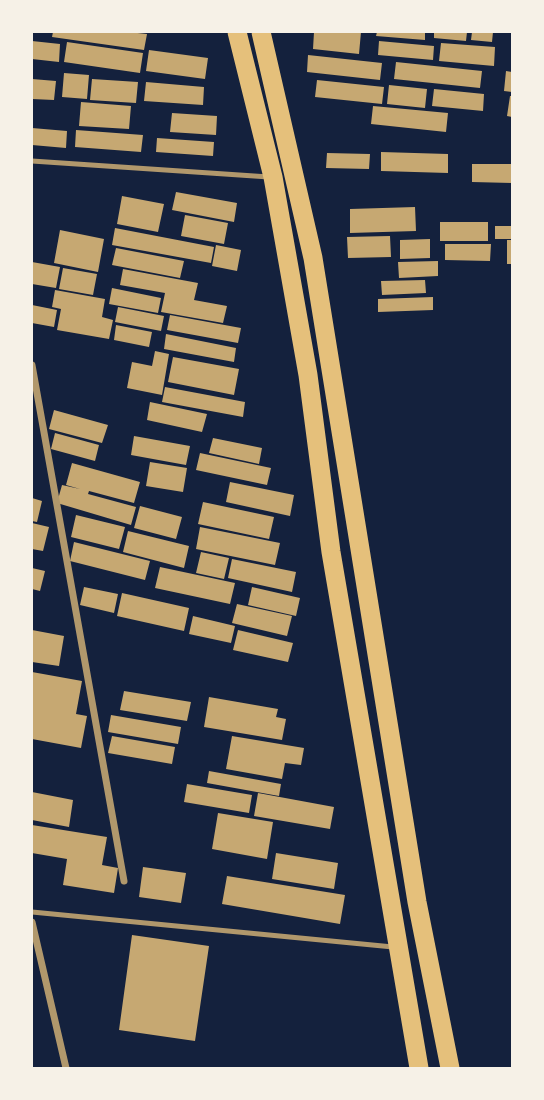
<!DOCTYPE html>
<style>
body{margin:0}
#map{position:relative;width:544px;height:1100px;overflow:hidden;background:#14213d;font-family:"Work Sans",sans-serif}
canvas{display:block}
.frame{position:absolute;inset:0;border:33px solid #f6f1e7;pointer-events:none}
</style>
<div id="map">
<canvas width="544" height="1100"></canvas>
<div class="frame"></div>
</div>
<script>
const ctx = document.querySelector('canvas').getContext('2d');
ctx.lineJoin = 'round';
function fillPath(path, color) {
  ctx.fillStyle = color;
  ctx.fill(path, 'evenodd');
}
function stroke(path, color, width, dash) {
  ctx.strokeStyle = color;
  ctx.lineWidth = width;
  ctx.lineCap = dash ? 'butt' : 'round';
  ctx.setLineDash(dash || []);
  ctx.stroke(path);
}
fillPath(new Path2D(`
 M53 32H128L147 34 144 50 52 37Z
 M314 32H361L359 54 313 49Z
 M377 32H425V40L376 36Z
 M434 32H467L466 41 434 38Z
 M472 32H493L492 42 471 40Z
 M32 41 60 44 59 62 32 59Z
 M379 41 434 46 433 60 378 55Z
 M67 42 143 53 140 73 64 62Z
 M441 43 495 47 494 66 439 61Z
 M149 50 208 58 205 79 146 71Z
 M308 55 382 63 380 80 307 72Z
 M396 62 482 71 480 88 394 79Z
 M506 71 512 72V92L504 91Z
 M64 73 89 75 87 99 62 97Z
 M32 79 56 81 54 100 32 99Z
 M92 79 138 82 136 103 90 100Z
 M317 80 384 87 382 104 315 97Z
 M146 82 204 87 203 105 144 101Z
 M389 85 427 89 425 108 387 104Z
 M434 89 484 94 483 111 432 106Z
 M510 96H512V117L507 116Z
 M81 102 131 106 129 129 79 126Z
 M373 106 448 113 446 132 371 124Z
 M172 113 217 116 216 135 170 132Z
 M32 128 67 131 66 148 32 145Z
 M76 130 143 135 141 152 75 147Z
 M157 138 214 142 213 156 156 152Z
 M381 152 448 154V173L381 171Z
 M327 153 370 154 369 169 326 168Z
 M472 164H512V183L472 182Z
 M176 192 237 203 234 222 172 210Z
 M122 196 164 204 158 232 117 224Z
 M415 207 416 231 350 233V209Z
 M185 215 228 223 224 244 181 236Z
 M440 222H488V241H440Z
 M495 226H512V239H495Z
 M115 228 214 247 211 263 112 245Z
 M60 230 104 239 98 272 54 263Z
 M390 236 391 257 348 258 347 237Z
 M430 239V258L400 259V240Z
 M507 240H512V264H507Z
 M445 244H491L490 261 445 260Z
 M216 245 241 250 237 271 212 266Z
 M116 248 184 261 180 278 112 265Z
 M438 261V276L399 278 398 262Z
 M32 262 60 267 56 288 32 284Z
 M63 268 97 274 93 295 59 289Z
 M123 269 198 283 194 300 227 306 223 323 161 312 165 293 120 285Z
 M425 280 426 293 382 295 381 281Z
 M112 288 161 298 158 313 109 304Z
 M55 290 105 299 102 317 113 320 109 339 57 330 61 309 52 307Z
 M433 297V310L378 312V299Z
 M32 305 57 310 54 327 32 323Z
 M118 307 164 316 161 331 115 322Z
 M170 315 241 328 238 343 167 330Z
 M116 325 152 332 149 347 114 340Z
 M166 334 236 348 234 362 164 349Z
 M155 351 169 354 162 395 127 388 132 362 152 366Z
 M173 357 239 369 234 395 168 382Z
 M165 387 245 402 243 417 162 402Z
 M150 402 207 414 202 432 147 420Z
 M54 410 108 425 102 443 49 429Z
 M55 433 99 445 95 461 51 449Z
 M134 436 190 446 186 465 131 455Z
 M213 438 262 448 259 464 209 453Z
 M200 453 271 468 267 485 196 470Z
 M150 462 187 468 183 492 146 486Z
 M72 463 140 482 134 503 89 491 88 494 136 507 131 525 57 503 62 485 80 489 66 485Z
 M230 482 294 495 290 516 226 502Z
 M32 498 42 501 37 522 32 521Z
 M203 502 274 517 269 539 198 524Z
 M140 506 182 517 176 539 134 528Z
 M76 515 125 527 119 549 71 537Z
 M32 523 49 527 43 551 32 549Z
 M200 527 280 543 275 565 196 549Z
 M128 531 189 546 184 568 123 552Z
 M74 542 150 561 145 580 70 561Z
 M201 552 229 558 224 579 196 573Z
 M232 559 296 572 292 592 228 578Z
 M160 567 235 583 230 604 155 588Z
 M32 568 45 571 40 591 32 589Z
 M84 587 118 594 114 613 80 605Z
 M252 587 300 598 296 616 248 605Z
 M122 593 189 608 184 631 117 616Z
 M237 604 292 616 287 636 232 623Z
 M193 616 235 626 231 643 189 634Z
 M32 630 64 636 59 666 32 662Z
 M238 630 293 643 288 662 233 650Z
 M32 672 82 681 76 714 87 716 81 748 32 739Z
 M124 691 191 702 187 721 120 710Z
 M209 697 278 709 276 717 286 719 282 740 204 727Z
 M111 715 181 727 178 744 108 732Z
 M112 736 175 747 172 764 108 753Z
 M232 736 304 748 301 765 285 763 282 779 226 769Z
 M209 771 281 784 279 796 207 783Z
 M187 784 252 795 249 813 184 802Z
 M32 792 73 800 69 827 32 820Z
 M258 793 334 807 330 829 254 816Z
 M218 813 273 822 267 859 212 849Z
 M32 825 107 837 102 865 118 868 114 893 63 885 67 859 32 853Z
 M276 853 338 863 334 889 272 879Z
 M143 867 186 873 181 903 139 897Z
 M227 876 345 895 340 924 222 904Z
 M132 935 209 946 195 1041 119 1030Z`), '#c6a872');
stroke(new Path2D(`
 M32 161 269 177
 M32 912 393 947`), '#b1986c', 5);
stroke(new Path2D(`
 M32 365 124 881
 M32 922 66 1068`), '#b1986c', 7);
stroke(new Path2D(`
 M237 32 273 177 308 375 331 552 419 1068
 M261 32 313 258 417 902 450 1068`), '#e5c07b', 19);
</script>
